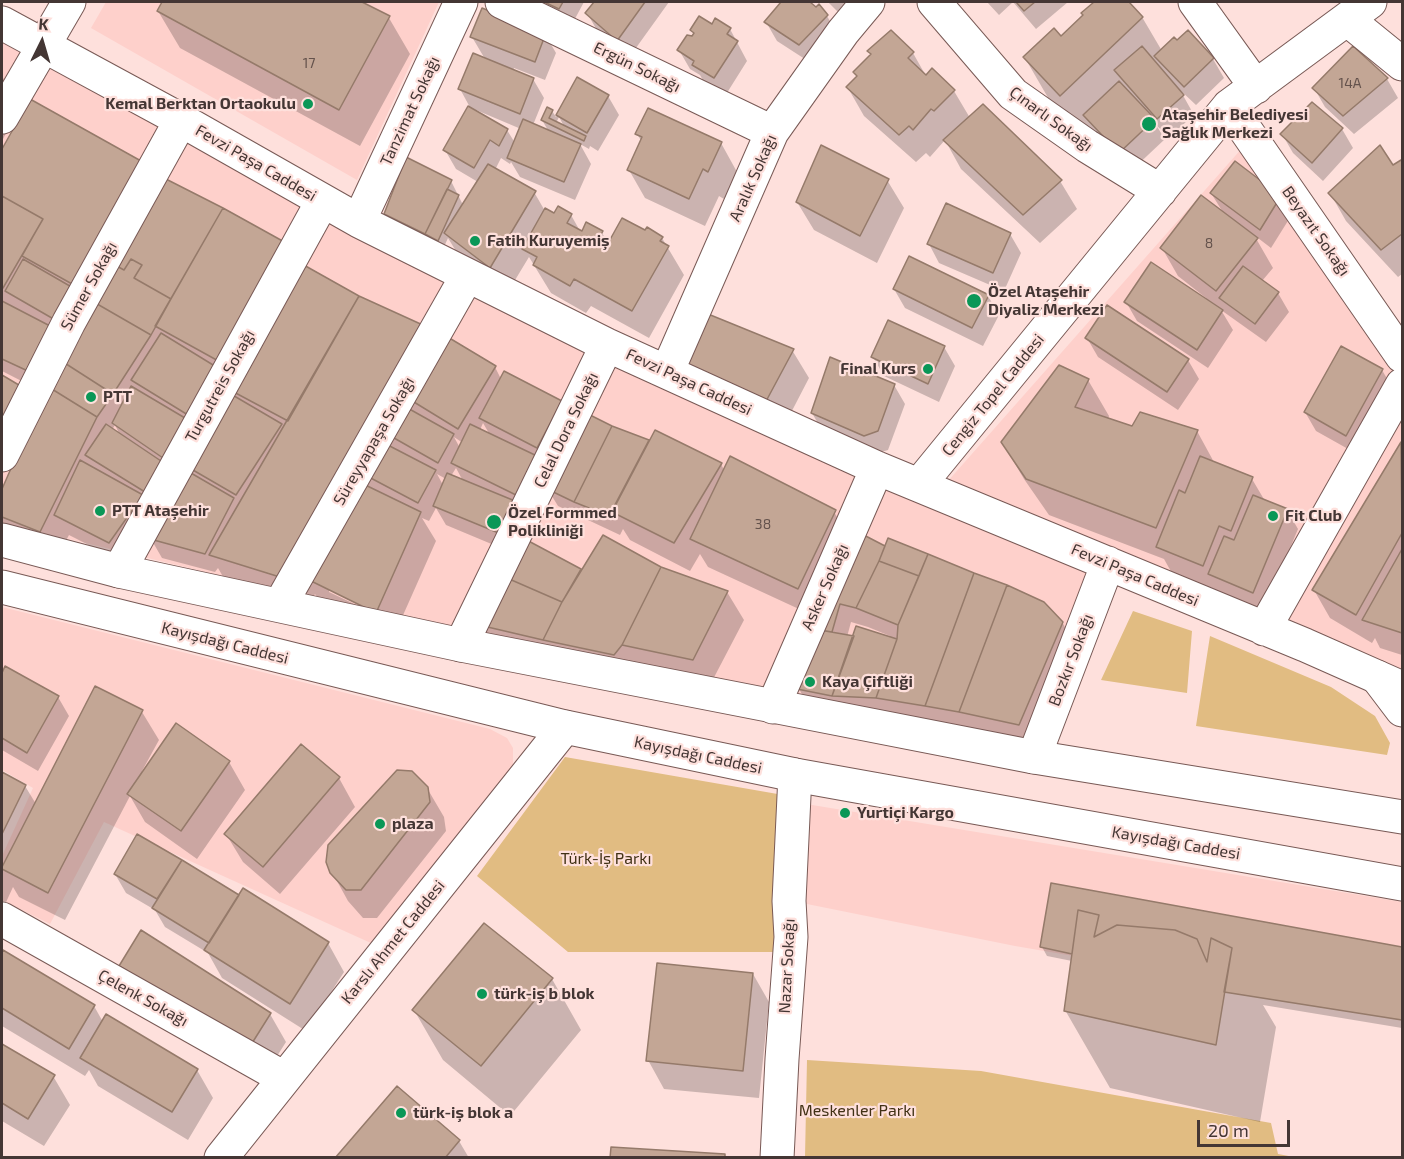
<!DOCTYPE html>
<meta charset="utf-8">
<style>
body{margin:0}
#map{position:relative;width:1404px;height:1159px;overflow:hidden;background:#fee0dc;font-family:"Exo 2",sans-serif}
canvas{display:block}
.frame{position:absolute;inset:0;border:3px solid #443634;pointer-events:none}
.north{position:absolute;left:12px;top:12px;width:60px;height:60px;-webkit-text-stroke:4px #fee0dc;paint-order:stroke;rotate:5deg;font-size:16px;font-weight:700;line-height:24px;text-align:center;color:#443634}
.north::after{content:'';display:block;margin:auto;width:21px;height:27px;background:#443634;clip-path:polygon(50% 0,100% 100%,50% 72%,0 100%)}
.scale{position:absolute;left:1197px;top:1120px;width:93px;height:27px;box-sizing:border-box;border:3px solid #443634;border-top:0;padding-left:8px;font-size:18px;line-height:21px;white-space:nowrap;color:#443634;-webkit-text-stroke:4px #fee0dc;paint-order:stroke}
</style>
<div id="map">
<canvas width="1404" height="1159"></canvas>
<div class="frame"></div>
<div class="north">K</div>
<div class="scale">20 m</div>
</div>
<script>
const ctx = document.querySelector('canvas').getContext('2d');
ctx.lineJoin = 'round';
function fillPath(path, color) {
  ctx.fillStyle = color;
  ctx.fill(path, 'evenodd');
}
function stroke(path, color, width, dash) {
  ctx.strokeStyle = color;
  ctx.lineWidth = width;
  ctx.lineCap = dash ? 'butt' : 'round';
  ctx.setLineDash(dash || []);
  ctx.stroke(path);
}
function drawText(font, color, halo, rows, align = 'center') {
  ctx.font = font + ' "Exo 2",sans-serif';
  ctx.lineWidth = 4.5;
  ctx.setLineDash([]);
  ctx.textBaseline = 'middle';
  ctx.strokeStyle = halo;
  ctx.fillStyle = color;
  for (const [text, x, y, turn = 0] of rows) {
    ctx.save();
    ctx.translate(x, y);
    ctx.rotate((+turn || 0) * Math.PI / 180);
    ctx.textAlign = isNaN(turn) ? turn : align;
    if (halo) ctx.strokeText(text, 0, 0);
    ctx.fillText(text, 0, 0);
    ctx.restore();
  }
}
fillPath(new Path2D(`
 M106 2H439L357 180 91 28Z
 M2 39 1087 572 1026 741 393 617 2 523Z
 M1251 138 1402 367V673L948 481Z
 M2 607 490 729 507 738 513 748V769L373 944 104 822 50 924 2 900V856L33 788 2 770Z
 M800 803 1402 902V1012L1015 946 802 903Z`), '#fed0cb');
fillPath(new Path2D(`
 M1133 611 1192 631 1187 693 1101 680Z
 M1210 636 1331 687 1375 716 1390 743 1387 755 1196 726Z
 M565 757 789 796 788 952H568L477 876Z
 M807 1060 981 1071 1271 1123 1278 1154 1294 1157H805Z`), '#e1bc82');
fillPath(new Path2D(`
 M164 2H359L389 18 410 54 360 146 180 48 158 11Z
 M520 2H584L570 28Z
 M596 2H669L628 59 598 32 587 13Z
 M783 2H808L816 8 818 6 827 16 838 35 811 63 777 41 766 22Z
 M828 2H866L842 16Z
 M987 2H1068L1036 29 1013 2 999 15Z
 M1097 2H1127L1142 17 1162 51 1177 42 1188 32 1213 59 1224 78 1196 105 1180 90 1194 115 1169 137 1156 125 1165 139 1131 171 1054 108 1025 58 1061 38Z
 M713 26 730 29 747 61 725 96 705 84 700 75 690 69 679 50 694 35 692 30Z
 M545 34 556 53 545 80 514 68 513 71 533 79 544 98 533 125 549 132 542 120 552 111 556 117 578 79 608 96 619 115 598 151 590 146 589 149 580 144 591 164 575 200 520 177 511 162 510 164 501 158 495 170 534 192 545 211 555 215H571L580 231 602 233 609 244 662 238 684 275 649 338 591 306 586 313 551 293 529 257 506 295 462 261 448 238 443 249 397 233 386 214 451 181 463 205 478 182 456 169 445 150 472 111 460 89 485 59 472 37ZM476 110 521 129 515 143 507 130 475 112ZM559 117 565 128 556 123Z
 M869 51 913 53 926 76 954 91 970 118 1060 181 1077 209 1040 243 961 169 945 140 930 157 926 153 916 162 864 116 848 88 858 78 855 72 872 56Z
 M2 76 20 106 2 141Z
 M1387 79 1398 98 1354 134 1325 107 1314 88Z
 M31 101 158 183 301 269 495 367 501 379 560 403 521 539 581 573 660 568 727 592 744 620 709 687 492 644 481 625 513 553 446 525 436 508 429 521 422 518 436 541 392 640 323 607 315 594 304 614 232 592 218 568 215 572 162 558 151 539 120 561 69 535 56 560 2 528V493L27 436 2 452V377L28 392 41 391 2 371V152ZM232 390 238 400 225 392ZM483 423 490 435 480 430ZM115 425 120 435 112 430ZM454 437 463 443 460 448ZM456 468 463 481 451 476ZM437 474 446 479 443 485ZM329 588 384 615 382 617 329 592Z
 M1342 129 1353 148 1323 181 1293 153 1282 134Z
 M637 134 721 143 737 172 724 199 719 196 705 226 645 198 629 170 642 142Z
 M1401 162 1402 164V274L1398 277 1346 221 1330 193Z
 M1235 163 1291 216 1271 248 1254 235 1273 268 1262 281 1278 293 1289 312 1266 342 1221 310 1233 330 1208 368 1137 321 1126 302 1204 300 1206 298 1178 276 1162 248 1224 214 1211 193Z
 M887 180 904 208 877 263 814 230 797 202Z
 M1010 234 1021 253 1004 291 939 263 929 244Z
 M894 289 988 296 999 315 983 346 905 308Z
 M1087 338 1188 360 1199 379 1178 410 1098 357Z
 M944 347 955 366 939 402 884 376 873 357Z
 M792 350 809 378 781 432 686 372Z
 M1382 370 1393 389 1357 454 1316 431 1305 412Z
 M1088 380 1109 416 1108 420 1132 428 1197 431 1215 464 1252 479 1265 501 1287 510 1298 529 1264 611 1173 575 1164 559 1049 515 1024 479 1002 442Z
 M894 385 905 404 888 450 875 454 823 432 812 413Z
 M612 427 648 441 649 444 721 464 724 470 834 512 851 540 814 616 708 567 700 554 690 571 630 540 623 529 620 535 558 506 547 488Z
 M1402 444V655L1380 648 1375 638 1372 643 1330 618 1314 590Z
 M859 534 886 548 1062 622 1079 651 1035 753 810 708 799 689ZM851 622 868 627 890 636 889 638 847 637Z
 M6 668 58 697 69 716 38 771 2 750V676Z
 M96 688 142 712 159 740 142 771 229 762 245 790 197 859 145 822 130 796 65 920 19 897 13 887 2 911V774L25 786 36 804Z
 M339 778 355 807 280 894 243 862 226 834Z
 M427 788 444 817 446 831 377 918H363L348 901 332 872Z
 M137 836 238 896 328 943 344 972 306 1031 222 978 208 953 165 927 155 910 126 893 115 874Z
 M1052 884 1402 948V1028L1263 1005 1276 1027 1260 1122 1110 1088 1065 1010 1072 961 1047 956 1042 947Z
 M4 952 94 1006 103 1022 197 1070 213 1098 188 1140 98 1086 89 1070 85 1076 2 1026V956Z
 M753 974 769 1002 759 1098 664 1089 648 1060Z
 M552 979 581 1030 510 1116 443 1060 414 1010Z
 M137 994 270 1014 286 1042 265 1075Z
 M2 1046 53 1076 70 1105 44 1146 2 1121Z
 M459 1141 469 1158H337Z`), '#0003');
const building = new Path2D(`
 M162 2H362L390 16 339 110 157 11Z
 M544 2H563L559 9Z
 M594 2H645L617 41 585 13Z
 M781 2H810L816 7 819 4 828 15 799 45 764 22Z
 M1016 2H1035L1024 11Z
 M1094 2H1129L1143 17 1060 96 1023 57 1054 28 1061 36 1083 15 1081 13Z
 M482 8 546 33 535 62 470 37Z
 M699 16 712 24 715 18 731 28 727 34 738 41 714 78 692 65 694 61 677 50 687 35 692 36 694 33 690 30Z
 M891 30 914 52 908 58 926 75 932 68 955 90 934 111 931 109 913 130 909 126 899 135 846 87 857 76 853 72 871 54 867 51Z
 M1188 30 1214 58 1184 87 1154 56 1174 37 1177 40Z
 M1142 46 1184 95 1157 119 1114 70Z
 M1353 46 1388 78 1343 116 1312 88Z
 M473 53 534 78 520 114 458 89Z
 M577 77 609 95 587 133 556 115Z
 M1119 81 1155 119 1119 153 1083 115Z
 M30 99 150 166 81 289 22 256 43 219 2 196V149Z
 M1312 102 1343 128 1312 163 1280 134Z
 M983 104 1062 180 1023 215 943 140Z
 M468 106 508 129 499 146 490 140 474 168 443 150Z
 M547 107 553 110 549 118 586 136 584 141 541 120Z
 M648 108 722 142 708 172 703 169 689 199 627 170 642 137 635 134Z
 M523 119 581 144 564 182 507 158Z
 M821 145 889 179 860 236 796 202Z
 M1380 145 1393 165 1401 160 1402 161V234L1381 250 1328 193Z
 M406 157 452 180 425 234 384 214Z
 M1235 161 1281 196 1260 230 1210 193Z
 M488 164 536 191 490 268 444 233Z
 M160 176 223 208 171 299 134 278 142 265 131 259 124 270 113 264Z
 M447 189 459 195 438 241 425 234Z
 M1201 195 1258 238 1216 291 1160 248Z
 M2 196 43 219 3 288 2 287Z
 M946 203 1011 233 993 273 927 244Z
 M558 206 572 214 567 223 582 231 586 222 603 231 598 240 607 245 622 218 645 230 647 227 663 237 660 241 669 246 632 311 574 279 570 286 533 265 537 257 522 249 545 208 554 213Z
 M223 208 288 244 222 363 155 326Z
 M909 256 989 295 972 328 893 289Z
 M23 259 75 289 57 321 5 291Z
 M131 259 142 265 134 278 171 299 151 335 92 301 113 264 124 270Z
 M1151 262 1223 310 1197 350 1124 302Z
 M302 264 359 296 288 421 230 390Z
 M1243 266 1279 292 1255 324 1219 298Z
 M359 296 425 326 283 578 209 555Z
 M2 301 52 327 30 372 2 359Z
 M92 301 151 335 113 394 60 360Z
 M1107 305 1189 359 1167 392 1085 338Z
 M708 314 794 349 764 405 684 372Z
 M888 320 945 346 928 384 871 357Z
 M161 333 218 368 188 415 131 380Z
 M446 336 496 366 458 429 409 399Z
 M1341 346 1383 369 1346 436 1304 412Z
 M830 357 895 384 878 431 864 436 811 413Z
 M60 360 113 394 97 417 47 386Z
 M1059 365 1089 379 1075 407 1132 426 1140 412 1198 430 1156 528 1026 479 1001 442Z
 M504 371 562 401 537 448 479 418Z
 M2 375 29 391 2 438Z
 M47 386 97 417 40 532 2 517V489Z
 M131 386 185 418 163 458 112 423Z
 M224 390 282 424 236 495 186 466Z
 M404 406 454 434 438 463 387 434Z
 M584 412 612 426 574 502 545 488Z
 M106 424 164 463 145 492 85 455Z
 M470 424 537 456 518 496 451 463Z
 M612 426 649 440 609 516 574 502Z
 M655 430 722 463 674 543 612 512Z
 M382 442 436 470 418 503 365 475Z
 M1401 442 1402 533 1356 615 1312 590Z
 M730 456 836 510 798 589 690 539Z
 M1200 456 1253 477 1231 531 1219 526 1203 566 1156 547 1179 490 1185 493Z
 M80 460 143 495 109 543 54 515Z
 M184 469 234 498 205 554 150 539Z
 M447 473 515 501 501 534 433 506Z
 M355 480 421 512 376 613 305 578Z
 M1253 495 1288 509 1253 593 1208 574 1224 536 1234 540Z
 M858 532 885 546 879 561 856 608 840 604 832 632 814 629Z
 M603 535 661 567 622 645 614 655 543 640 562 602Z
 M521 537 581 569 562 602 500 575Z
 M888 538 928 554 919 576 879 561Z
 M1402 549V633L1362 620Z
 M928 554 974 573 925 706 876 698 897 639 898 625Z
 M879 561 919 576 898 625 856 608Z
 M661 567 728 591 693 660 622 645Z
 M974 573 1007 585 959 712 925 706Z
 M500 575 562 602 543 640 479 625Z
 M1007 585 1044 602 1063 622 1019 725 959 712Z
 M856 626 897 639 876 698 832 696Z
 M814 629 854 636 832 696 797 689Z
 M5 666 59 696 27 753 2 738V673Z
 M95 686 143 710 48 893 2 869V867Z
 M176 723 230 761 181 831 127 794Z
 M301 744 340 777 263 867 224 834Z
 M397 770 412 771 428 787 430 802 361 890H346L330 873 326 862 328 845Z
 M2 772 26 785 2 834Z
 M137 834 182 860 157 899 114 874Z
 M182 860 239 895 209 943 152 908Z
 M1051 883 1402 947V1020L1224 992 1232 948 1211 938 1207 962 1197 939 1175 930 1117 925 1094 937 1099 915 1078 910 1072 954 1040 947Z
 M243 888 329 942 290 1004 204 950Z
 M1078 910 1099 915 1094 937 1117 925 1175 930 1197 939 1207 962 1211 938 1232 948 1216 1045 1064 1011Z
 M484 923 553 978 481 1066 412 1010Z
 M141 930 271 1013 249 1048 119 966Z
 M3 950 95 1005 69 1049 2 1008V953Z
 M657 963 753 973 743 1071 646 1061Z
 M106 1014 198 1069 172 1112 80 1058Z
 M2 1044 55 1075 28 1119 2 1103Z
 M397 1086 460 1140 445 1158H335Z
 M611 1147 725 1154V1158H610Z`);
fillPath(building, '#c3a695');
stroke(building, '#957a6a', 1.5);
const minor = new Path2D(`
 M502 2 772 132
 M934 2 1013 94 1087 146 1160 191
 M1195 2 1256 87
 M1348 20 1402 64
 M2 23 181 120 359 221 607 345 877 468 1305 645 1402 688
 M1229 106 1402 356
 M2 117 69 2
 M359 221 461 2
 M667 372 772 132 843 32 868 2
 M2 455 69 322 181 120
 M919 485 1229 106 1370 2
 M119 571 322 202
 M280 605 467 276
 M1264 629 1402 385
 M461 645 607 345
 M773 707 877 468
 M1034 757 1108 563
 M2 919 284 1078
 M221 1158 565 727
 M777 1158 782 1059 791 937 789 901 795 775`);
const major = new Path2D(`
 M2 540 119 571 461 645 1034 757 1402 817
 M2 587 565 727 795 775 1402 884
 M1377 677 1402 710`);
stroke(minor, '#785955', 35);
stroke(major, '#785955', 35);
stroke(minor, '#fff', 33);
stroke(major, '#fff', 33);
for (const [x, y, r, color] of [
 [308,104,6,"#0a9757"],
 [1149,124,8,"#0a9757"],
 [475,241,6,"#0a9757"],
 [974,301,8,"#0a9757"],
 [928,369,6,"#0a9757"],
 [91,397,6,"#0a9757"],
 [100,511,6,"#0a9757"],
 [1273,516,6,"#0a9757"],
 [494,522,8,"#0a9757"],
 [810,682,6,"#0a9757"],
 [845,813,6,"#0a9757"],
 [380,824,6,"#0a9757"],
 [482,994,6,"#0a9757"],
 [401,1113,6,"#0a9757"]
]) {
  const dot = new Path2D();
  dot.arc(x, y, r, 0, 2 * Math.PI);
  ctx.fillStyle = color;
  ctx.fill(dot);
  stroke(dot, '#fee0dc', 2);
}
drawText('14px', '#64524c', null, [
 ["17",309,63],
 ["14A",1350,83],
 ["8",1209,243],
 ["38",763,524]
]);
drawText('16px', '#443634', '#fee0dc', [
 ["Ergün Sokağı",637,67,26],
 ["Tanzimat Sokağı",410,111,-65],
 ["Çınarlı Sokağı",1051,119,36],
 ["Fevzi Paşa Caddesi",256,163,30],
 ["Aralık Sokağı",753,178,-66],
 ["Beyazıt Sokağı",1316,231,55],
 ["Sümer Sokağı",89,286,-61],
 ["Fevzi Paşa Caddesi",689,382,25],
 ["Turgutreis Sokağı",220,386,-61],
 ["Cengiz Topel Caddesi",993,395,-51],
 ["Celal Dora Sokağı",566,430,-64],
 ["Süreyyapaşa Sokağı",374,441,-60],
 ["Fevzi Paşa Caddesi",1135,575,23],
 ["Asker Sokağı",825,587,-66],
 ["Kayışdağı Caddesi",225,643,14],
 ["Bozkır Sokağı",1071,660,-69],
 ["Kayışdağı Caddesi",698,755,12],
 ["Kayışdağı Caddesi",1176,843,10],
 ["Karslı Ahmet Caddesi",393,942,-51],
 ["Nazar Sokağı",787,966,-87],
 ["Çelenk Sokağı",143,998,29]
]);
drawText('bold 16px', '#443634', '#fee0dc', [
 ["Kemal Berktan Ortaokulu",296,104,"right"],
 ["Ataşehir Belediyesi",1162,115],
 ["Sağlık Merkezi",1162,133],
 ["Fatih Kuruyemiş",487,241],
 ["Özel Ataşehir",988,292],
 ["Diyaliz Merkezi",988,310],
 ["Final Kurs",916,369,"right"],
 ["PTT",103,397],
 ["PTT Ataşehir",112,511],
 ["Özel Formmed",508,513],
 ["Polikliniği",508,531],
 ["Fit Club",1285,516],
 ["Kaya Çiftliği",822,682],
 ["Yurtiçi Kargo",857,813],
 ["plaza",392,824],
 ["türk-iş b blok",494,994],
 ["türk-iş blok a",413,1113]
], 'left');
drawText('16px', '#413115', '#fee0dc', [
 ["Türk-İş Parkı",606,859],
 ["Meskenler Parkı",857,1111]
]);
</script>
